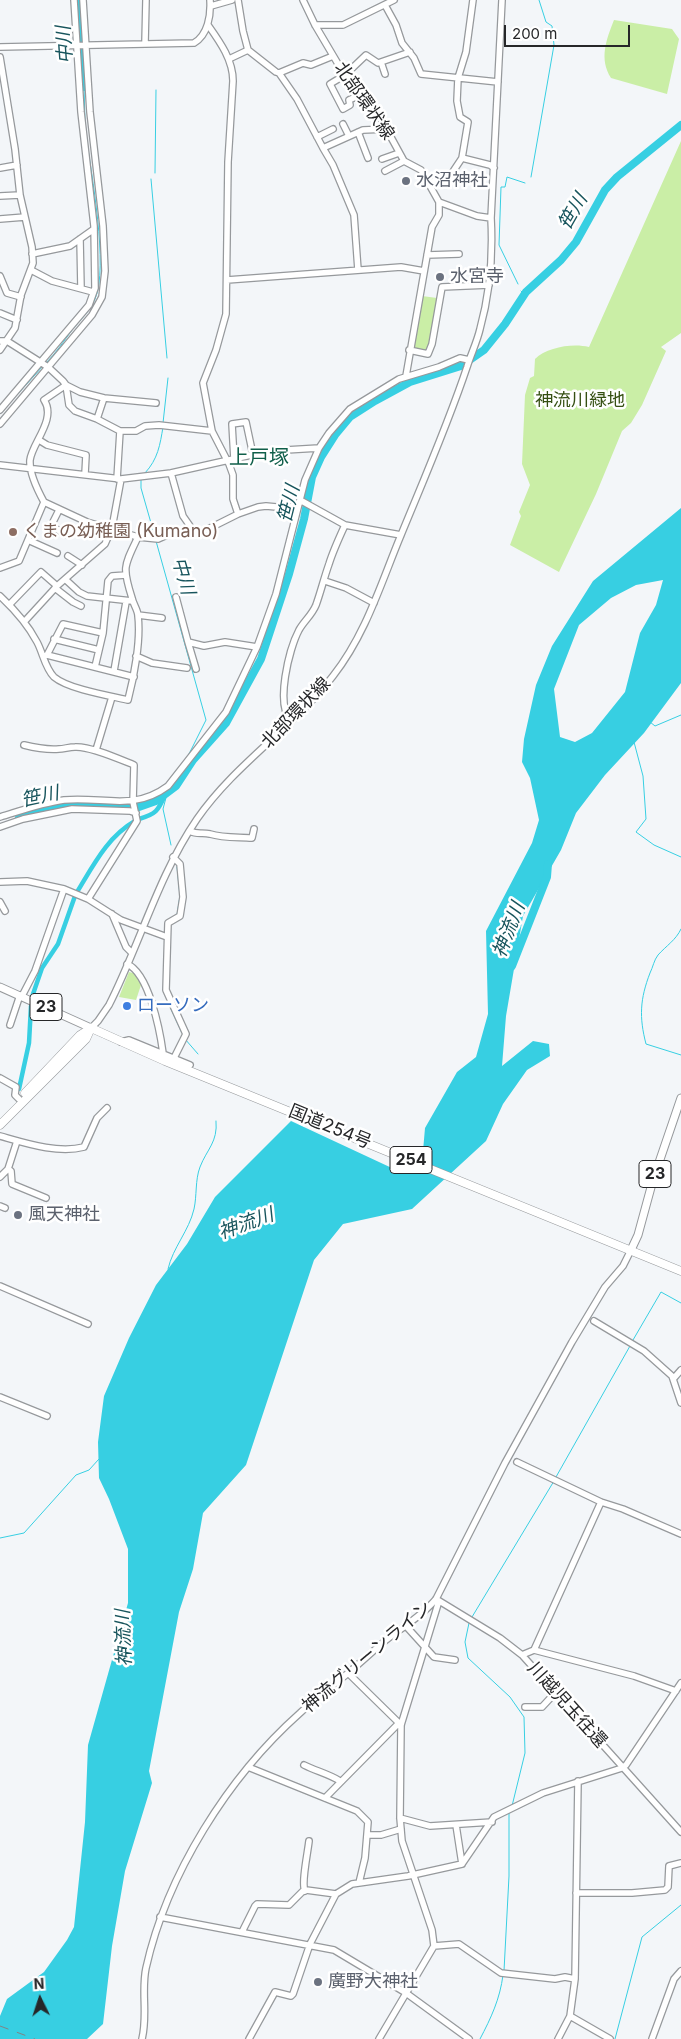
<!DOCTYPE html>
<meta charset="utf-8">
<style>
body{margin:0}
#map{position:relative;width:681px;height:2039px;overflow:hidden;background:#f3f6f9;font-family:Inter,sans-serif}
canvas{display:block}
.north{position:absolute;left:15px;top:1974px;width:50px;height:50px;-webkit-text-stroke:4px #fff;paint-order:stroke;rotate:356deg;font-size:14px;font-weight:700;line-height:20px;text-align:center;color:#262729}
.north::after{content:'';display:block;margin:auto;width:18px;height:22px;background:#262729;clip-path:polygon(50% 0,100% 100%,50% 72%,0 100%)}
.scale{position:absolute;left:504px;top:25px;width:126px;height:22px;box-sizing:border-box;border:2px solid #262729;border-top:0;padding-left:6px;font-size:15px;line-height:18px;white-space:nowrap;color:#262729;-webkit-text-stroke:4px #fff;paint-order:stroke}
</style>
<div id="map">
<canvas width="681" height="2039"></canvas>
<div class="north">N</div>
<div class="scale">200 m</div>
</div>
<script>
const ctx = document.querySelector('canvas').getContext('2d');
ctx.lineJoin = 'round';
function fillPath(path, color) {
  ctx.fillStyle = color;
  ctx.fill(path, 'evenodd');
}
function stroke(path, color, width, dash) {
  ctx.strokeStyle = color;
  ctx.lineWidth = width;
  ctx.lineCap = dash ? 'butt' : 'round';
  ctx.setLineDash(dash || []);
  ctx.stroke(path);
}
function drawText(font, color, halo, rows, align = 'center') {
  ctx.font = font + ' Inter,"Noto Sans JP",sans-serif';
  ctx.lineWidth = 5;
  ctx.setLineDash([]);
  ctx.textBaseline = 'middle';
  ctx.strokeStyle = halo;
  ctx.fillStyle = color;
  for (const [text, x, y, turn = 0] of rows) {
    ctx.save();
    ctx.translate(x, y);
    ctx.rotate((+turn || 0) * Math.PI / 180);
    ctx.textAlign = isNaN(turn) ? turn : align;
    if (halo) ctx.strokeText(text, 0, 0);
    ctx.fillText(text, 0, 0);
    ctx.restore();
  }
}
fillPath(new Path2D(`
 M614 20 672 29 679 39 667 94 611 78C599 59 606 40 614 20Z
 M681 141V333L661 347 666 351 642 405 631 423 622 431 596 494 559 572 510 545 521 516 519 512 530 485 522 464 525 395 530 378 534 376 535 359C547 347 573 343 589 347Z
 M422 296 437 298 438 300 427 352 411 349Z
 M129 972 137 974 142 982 136 1000 119 997Z`), '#caeea6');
fillPath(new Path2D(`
 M681 508V683L644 733 605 775 576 813 561 850 523 916 506 1016 502 1066 533 1041 549 1044 550 1056 527 1070 503 1104 486 1141 412 1209 343 1224 314 1260 246 1465 203 1513 193 1569 179 1612 149 1771 152 1783 125 1871 112 1946 103 2024 87 2039H0V2016L7 1999 44 1972 67 1940 74 1927 85 1822 88 1745 128 1603V1549L109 1499 99 1478 98 1442 104 1396 129 1338 156 1285 187 1244 215 1197 291 1121 394 1169 423 1151 425 1128 457 1072 476 1057 488 1014 486 931 532 843 539 820 530 778 522 762 524 739 536 685 552 646 593 581ZM663 580 656 605 640 633 625 692 592 733 575 742 560 737 554 689 579 625 611 598 636 585Z`), '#37cfe2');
stroke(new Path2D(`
 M84 87 85 122
 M155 173 156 90
 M531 177 554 45 552 26 546 22 539 0
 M151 179 167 358
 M518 284 499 245 501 187H505L507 177 525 183
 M521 291 525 295
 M46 363C56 353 64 341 72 330 80 320 90 311 95 299 109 267 91 173 86 135
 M6 407 43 366
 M163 423 168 378
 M145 473C158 459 160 445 163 427
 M141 478V488L155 537
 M156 541 206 720 189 754
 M650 722 655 726 681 715
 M634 742 643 776 646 819 636 832 654 845 681 857
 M167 794 163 809 171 845
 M177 915 180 896 177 867
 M681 929C676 940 666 946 658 955 654 960 653 967 650 973 640 999 639 1017 646 1044L681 1055
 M171 1009 182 1033
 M185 1039 198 1054
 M168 1269C173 1247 189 1231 194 1209 197 1196 195 1180 200 1167 207 1149 218 1142 216 1121
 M633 1340 661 1292 681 1303
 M556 1477 630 1346
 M0 1538 24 1533 76 1475 89 1470 99 1459
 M472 1617 554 1481
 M469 1623 465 1642 468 1658 510 1697 524 1717 525 1753 512 1806
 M504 1971 509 1876V1812
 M480 2039C491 2018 500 1999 503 1975
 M615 2039 642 1937 681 1905`), '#37cfe2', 1);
stroke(new Path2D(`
 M139 819C156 814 158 811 165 795
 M77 892C93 866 107 837 135 821
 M32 997 42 968 58 944 75 896
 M19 1089 29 1043 31 1006`), '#37cfe2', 4.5);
stroke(new Path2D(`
 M78 0 84 87
 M19 818 42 810 69 806 139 807 156 801 176 786 193 760 226 723 261 659 289 574 304 519 312 477 321 457 335 435 350 417 375 401 410 382 461 366 484 350 505 324 526 292 561 260 576 242 605 190 617 177 681 125
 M512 966 547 877 548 864`), '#37cfe2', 8);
const minor = new Path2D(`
 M238 0 243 31 248 50
 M303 0 315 25 344 74 381 119 404 161 421 170 439 202 477 216 491 218
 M385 5 396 25 402 43 414 58 421 74 498 82
 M211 6 232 0
 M208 25C220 42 233 60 233 81L228 162 226 314 216 350 203 383 212 431 229 464 233 475V499L238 514
 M315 25H343L394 0
 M145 43 146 0
 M0 47 194 43C208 35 211 15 210 0
 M0 57 15 149 20 195 32 247 33 263 21 295 15 328 0 350
 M229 59 248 50 276 72 279 73 303 63 311 65 333 56
 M381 62 385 74
 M279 73 297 99 323 148 363 130 387 129
 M360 95 349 100 350 105 343 109 330 84 345 75 366 55 378 63 410 52
 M343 124 349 136
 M358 132 368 158
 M317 137 333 129
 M323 148 333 165 354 215 358 270
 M462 158 468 122 460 117 457 101 458 78 466 52 473 0
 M382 159 399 153
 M0 168 17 165
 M385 171 404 161
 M428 184 452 173 462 158 490 165 494 168
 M0 196 20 195
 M0 219 25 217
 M80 239 81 288
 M32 254 70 246 94 229
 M427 255 459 254
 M31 270 52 281 93 292
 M0 276 7 293 21 297
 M227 280 401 267 424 271
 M0 313 17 320
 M0 341H7L48 367 63 381 66 385 69 405 75 411 97 419 120 431H136L145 426 159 425 212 431
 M409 350 428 354 432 344 442 287 489 285
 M406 376 432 227 439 215V202
 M104 398 156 403
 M0 410 89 305 95 288 94 226 81 112 74 0
 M97 419 104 398 80 392 66 385 44 400C57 419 32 443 30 460 29 473 38 491 44 502L87 522 138 537 158 539 176 531H204L238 514 258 507 266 506 287 508 299 504
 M0 424 92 315 102 297 105 271 103 226 90 112 83 0
 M39 440 47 445 86 455 85 474
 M234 459 232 424 246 422 253 455
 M0 465 121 479 171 473 269 451 319 448
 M171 473 183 516 190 526 191 532
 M117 479 120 431
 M300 500 345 525 401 535
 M59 510 51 526 65 534
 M28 540 57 553
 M68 556 82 565
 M0 568 19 561 44 502
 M66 580 79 592 87 596 132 601
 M325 581 346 588 374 603
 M55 588 73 602 81 606
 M0 596C14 609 28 625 37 642 43 653 45 668 54 677 68 689 110 696 128 700 134 677 141 640 138 616 138 610 133 604 132 598 122 567 124 566 138 537
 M176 597 188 642 204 646 225 642 257 647
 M9 605 41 572 57 586
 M138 615 162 618
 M24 622 57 586 105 544 112 528 121 479
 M54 639 99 650
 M188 642 196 669
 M47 655 134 677
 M44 656 47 655 63 624 103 633
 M136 656 152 663 187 668
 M95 667 103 633 108 581 112 576 126 575
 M114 671 126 602
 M291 721C275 705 289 649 299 630 304 621 312 615 316 605 321 591 324 578 329 564 333 551 339 538 345 525
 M24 745C36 748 47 750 59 749 64 749 69 747 75 747 90 746 119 759 134 765L133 802 137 821 88 899
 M96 750 112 697
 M0 817C20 811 42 803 64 800 103 796 133 812 168 786L226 712 257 647 276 594 305 480 319 448 329 433 350 409 399 379 439 367 460 358 469 360
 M0 827 23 819 72 809 130 811 136 813
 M190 831C197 835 202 832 210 834 223 838 237 837 252 838L254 829
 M173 857 180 864 183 897 180 916 168 923 166 990 186 1034 174 1058
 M0 882 27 881 64 889 88 899 121 920 167 937
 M0 902 5 911
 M112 914 126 947 132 953
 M127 964C149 973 160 1031 163 1053
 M22 996 35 971 64 889
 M10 1025 20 995
 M91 1028 98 1021 109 1005C140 944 158 876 197 819 235 764 293 728 333 676 366 634 381 583 401 535 424 479 448 424 467 367 471 354 477 342 480 329 490 293 493 255 491 218L502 0
 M121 1042 129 1040 190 1065
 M0 1078 16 1087 15 1095 19 1099
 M0 1136C25 1143 58 1154 84 1147L97 1118 107 1108
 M8 1169 11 1171 12 1184 46 1198
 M0 1177 8 1169 17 1141
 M0 1206 5 1208
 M0 1286 88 1324
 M594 1321 644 1351 672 1376 681 1403
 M674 1378 681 1370
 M0 1397 47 1416
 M517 1462 601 1502 623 1509 681 1534
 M436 1599 500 1638 522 1655 681 1832
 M405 1625 434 1657 455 1660
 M534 1650 601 1502
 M522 1655 534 1650 634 1676 676 1691
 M348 1673 401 1725
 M525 1707H542L556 1692
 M304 1765C316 1771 329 1774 340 1781
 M248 1767 357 1811 368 1822 365 1858 359 1883
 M325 1798 398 1724
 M400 1818 430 1826 492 1822
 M456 1825 462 1864
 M367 1835H381L401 1829
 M305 1891C301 1884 308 1851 309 1841
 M576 1893H632L665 1890 668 1887 669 1866 681 1863
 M160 1917 334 1950 406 1993 469 2039
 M242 1932 255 1906 257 1904 289 1905 303 1891 306 1890 336 1894
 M434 1946 459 1944 501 1973 555 1979 565 1977 575 1979
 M570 2016 610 2039
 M142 2039C148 2015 141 1991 146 1968 167 1874 228 1777 300 1713 315 1699 331 1687 347 1674 360 1663 373 1651 386 1640 403 1627 423 1615 436 1599L505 1463 572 1342 605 1287 623 1266 631 1250
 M249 2039 275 1992 291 1996 293 1994 310 1944 336 1894 352 1884 408 1876 462 1864 494 1817 543 1793 622 1768 626 1765 681 1683
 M379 2039 434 1946 432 1930 402 1841 400 1818 401 1725 438 1604 436 1599
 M558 2039 570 2016 575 1979 578 1781
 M652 2039 674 1979 681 1971`);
const major = new Path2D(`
 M0 987 91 1028
 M631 1250 638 1235 653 1180 681 1098`);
const highway = new Path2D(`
 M91 1028 165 1061 681 1271
 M25 1093 80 1035 91 1028
 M0 1125 86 1039 91 1028`);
stroke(minor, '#96999c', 8);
stroke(major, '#96999c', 9);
stroke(highway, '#96999c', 9);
stroke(minor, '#fff', 5.5);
stroke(major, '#fff', 7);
stroke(highway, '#fff', 8);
stroke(new Path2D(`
 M0 2026 35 2039`), '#818385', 1, [9, 9]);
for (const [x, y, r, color] of [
 [406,181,5,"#6b7280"],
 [440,277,5,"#6b7280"],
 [13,532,5,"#8d6e63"],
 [127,1006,5,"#3f7fe0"],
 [18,1215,5,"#6b7280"],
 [318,1982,5,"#6b7280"]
]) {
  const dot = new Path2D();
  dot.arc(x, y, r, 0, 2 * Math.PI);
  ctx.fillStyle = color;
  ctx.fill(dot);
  stroke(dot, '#fff', 2);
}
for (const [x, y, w] of [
 [46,1007,32],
 [411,1160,42],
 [655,1174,32]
]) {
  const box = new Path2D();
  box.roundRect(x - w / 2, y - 13.5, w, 27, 4);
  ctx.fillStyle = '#fff';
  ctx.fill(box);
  stroke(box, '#262729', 1);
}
drawText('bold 16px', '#262729', null, [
 ["23",46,1007],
 ["254",411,1160],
 ["23",655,1174]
]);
drawText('18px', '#262729', '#fff', [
 ["北部環状線",364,101,55],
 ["北部環状線",296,713,-46],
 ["国道254号",330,1127,22],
 ["神流グリーンライン",367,1657,-40],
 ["川越児玉往還",567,1705,48]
]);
drawText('18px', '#5b616d', '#fff', [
 ["水沼神社",416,181],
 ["水宮寺",450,277],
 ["風天神社",28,1215],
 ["廣野大神社",328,1982]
], 'left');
drawText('18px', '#365013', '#fff', [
 ["神流川緑地",580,401]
]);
drawText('18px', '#785e54', '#fff', [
 ["くまの幼稚園 (Kumano)",23,532]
], 'left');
drawText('18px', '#366cbe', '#fff', [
 ["ローソン",137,1006]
], 'left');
drawText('italic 19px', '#18555d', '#fff', [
 ["中川",65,45,-94],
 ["笹川",573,212,-60],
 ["笹川",289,504,-76],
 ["中川",183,576,74],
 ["笹川",40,797,-12],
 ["神流川",509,930,-69],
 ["神流川",246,1224,-20],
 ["神流川",124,1638,-92]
]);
drawText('20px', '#105f4a', '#fff', [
 ["上戸塚",259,458]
]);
</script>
